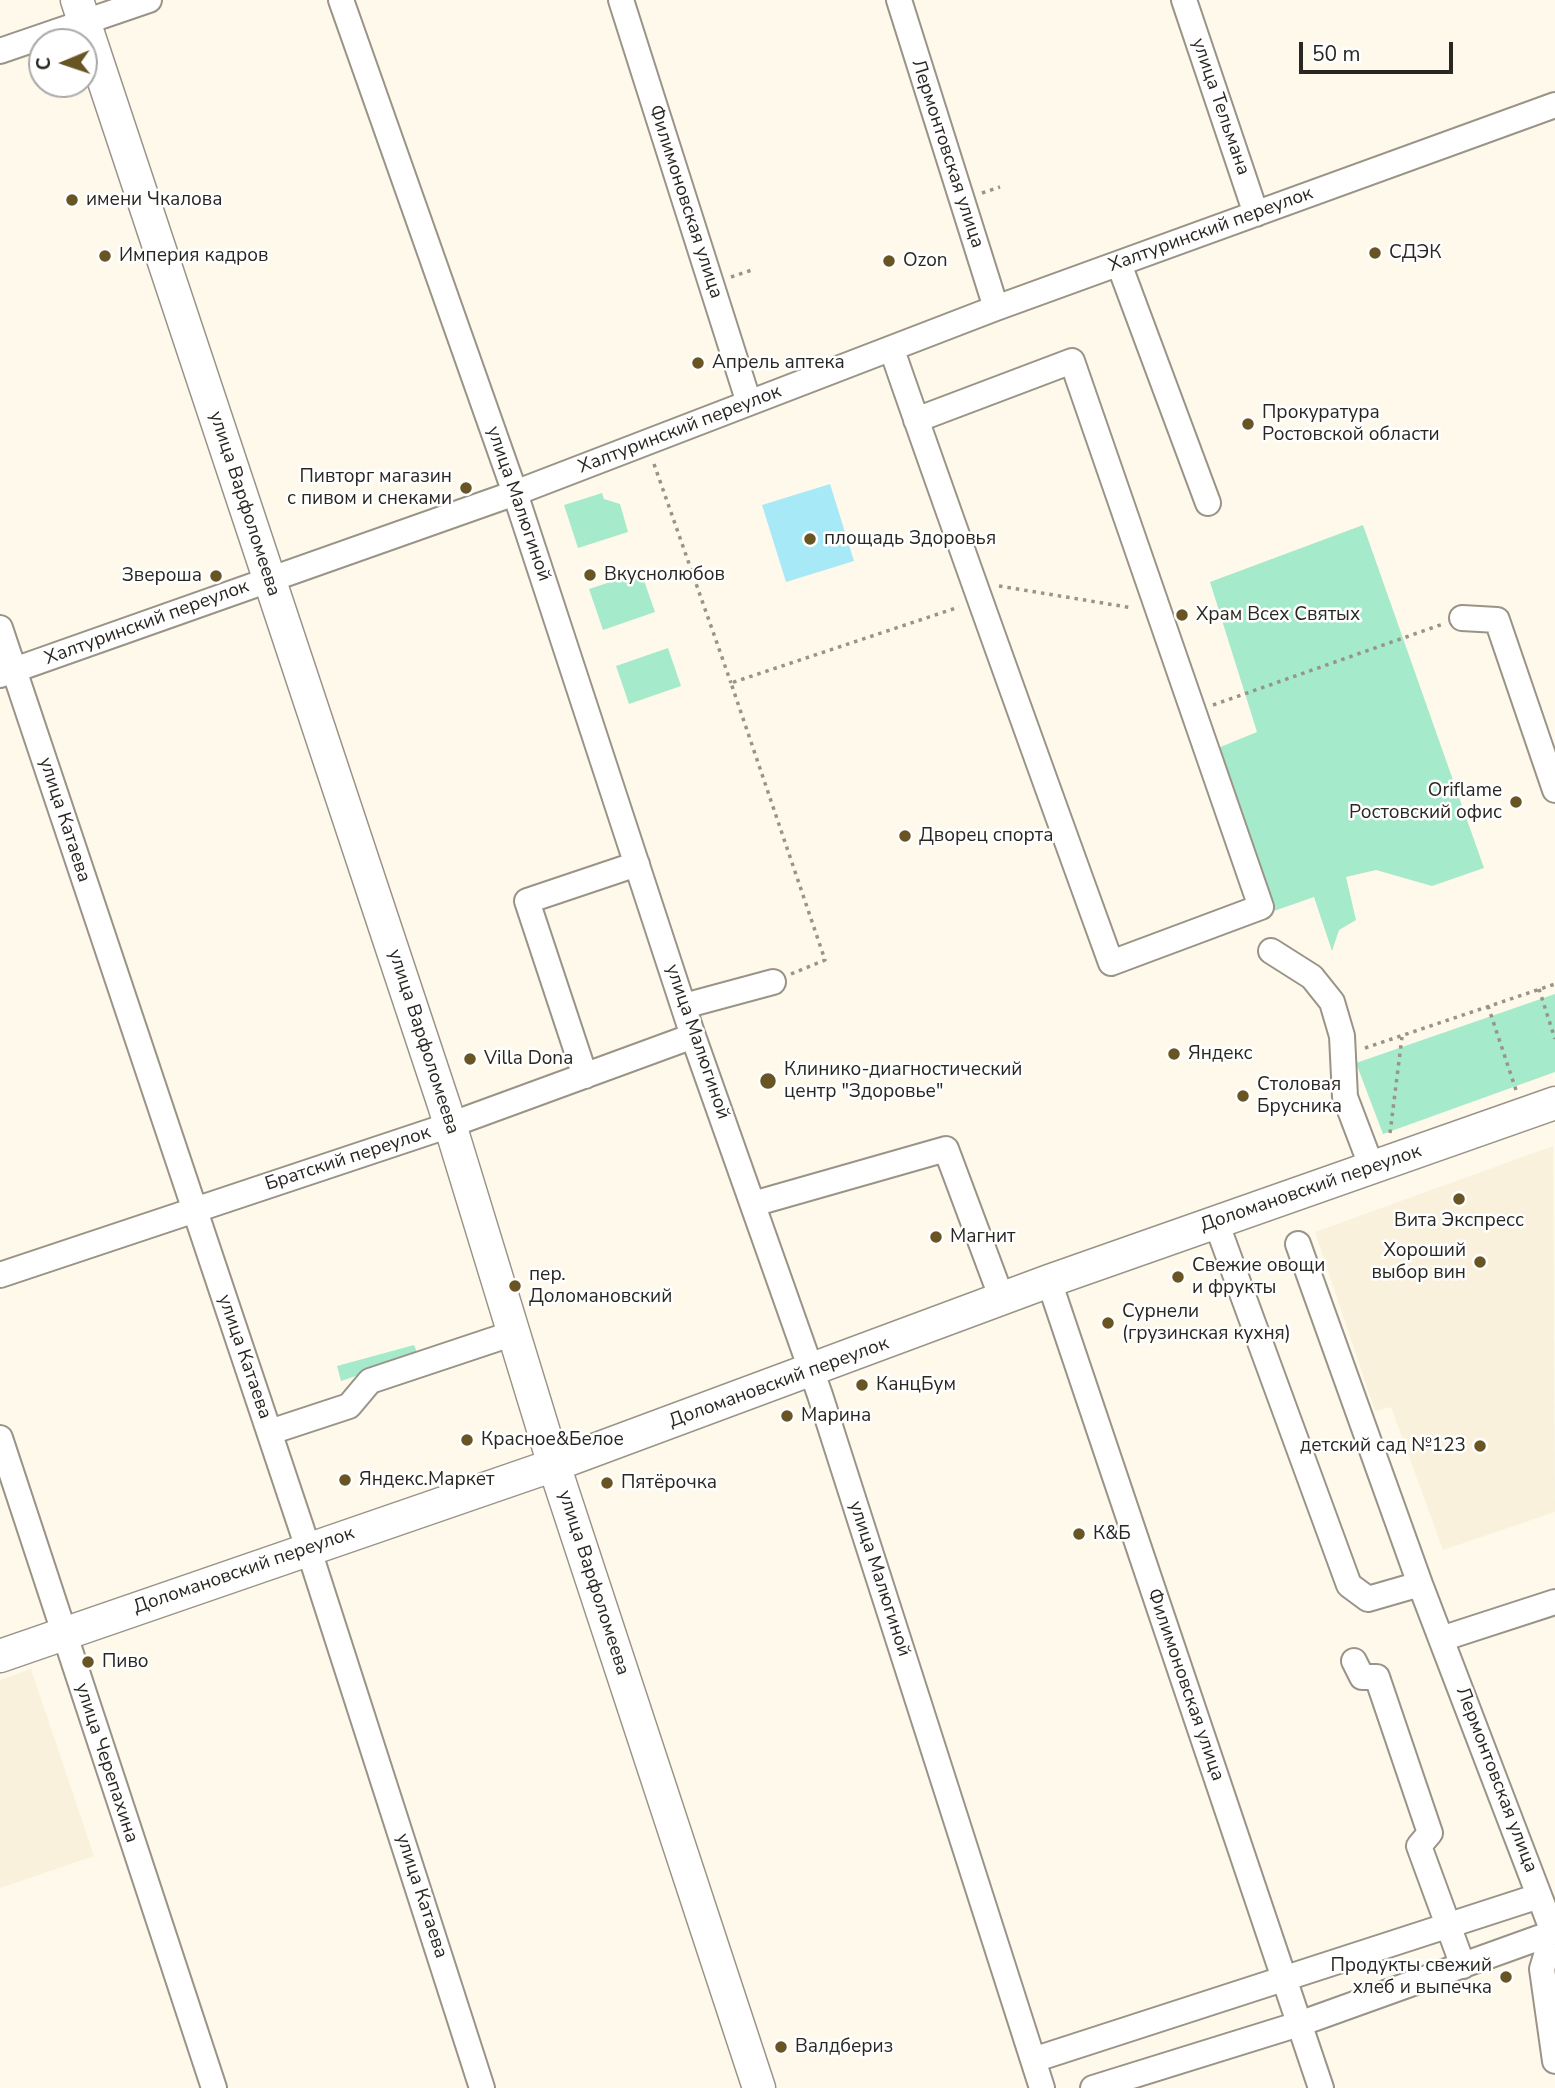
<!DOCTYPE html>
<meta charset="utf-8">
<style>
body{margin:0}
#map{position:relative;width:1555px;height:2088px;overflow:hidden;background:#fff9eb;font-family:"Nunito Sans",sans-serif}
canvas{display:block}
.north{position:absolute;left:28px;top:28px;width:70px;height:70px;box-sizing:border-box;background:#fff;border:2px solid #a9a9a7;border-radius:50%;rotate:268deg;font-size:19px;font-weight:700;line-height:28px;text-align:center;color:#292722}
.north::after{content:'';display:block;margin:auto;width:24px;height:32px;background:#695423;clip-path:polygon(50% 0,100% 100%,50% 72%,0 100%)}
.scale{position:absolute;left:1299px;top:42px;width:154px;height:32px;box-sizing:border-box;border:4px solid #292722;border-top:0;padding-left:9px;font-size:21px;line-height:24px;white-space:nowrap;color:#292722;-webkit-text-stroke:5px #fff;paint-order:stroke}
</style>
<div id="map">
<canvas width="1555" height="2088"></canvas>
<div class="north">С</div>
<div class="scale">50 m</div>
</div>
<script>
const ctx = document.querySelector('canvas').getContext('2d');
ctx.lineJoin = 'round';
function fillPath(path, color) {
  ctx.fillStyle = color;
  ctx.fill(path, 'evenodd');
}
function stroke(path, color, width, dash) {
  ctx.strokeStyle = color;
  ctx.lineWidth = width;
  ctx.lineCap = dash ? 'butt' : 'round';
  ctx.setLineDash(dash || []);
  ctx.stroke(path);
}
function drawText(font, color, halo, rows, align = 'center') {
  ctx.font = font + ' "Nunito Sans",sans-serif';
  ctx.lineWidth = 5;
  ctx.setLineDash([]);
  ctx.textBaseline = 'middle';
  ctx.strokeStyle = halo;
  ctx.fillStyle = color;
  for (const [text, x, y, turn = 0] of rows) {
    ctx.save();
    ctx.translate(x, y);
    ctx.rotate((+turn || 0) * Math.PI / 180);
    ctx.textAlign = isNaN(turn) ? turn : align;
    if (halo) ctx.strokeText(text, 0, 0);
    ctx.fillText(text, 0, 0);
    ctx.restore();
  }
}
fillPath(new Path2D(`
 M1553 1146 1555 1512 1443 1550 1391 1407 1375 1411 1315 1232Z
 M31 1669 94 1856 0 1888V1680Z`), '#f9f1db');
fillPath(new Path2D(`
 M602 493 604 499 620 504 628 532 578 548 564 505Z
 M1363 525 1484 868 1432 886 1376 870 1346 877 1356 920 1339 930 1332 951 1314 897 1271 912 1218 748 1257 732 1210 582Z
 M641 572 655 612 603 630 589 589Z
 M668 648 681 686 629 704 616 666Z
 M1555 994V1072L1383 1134 1356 1063Z
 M414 1345 418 1355 341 1381 337 1366Z`), '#a5eaca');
fillPath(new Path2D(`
 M830 484 854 561 786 582 762 505Z`), '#a8e9f8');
const minor = new Path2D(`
 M341 0 515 493 693 1036 820 1395 1042 2088
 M621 0 749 403
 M899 0 996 308
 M1184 0 1256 214
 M0 51 149 0
 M1119 264 1208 503
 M892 350C963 555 1037 759 1111 963L1261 907 1072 361 916 420
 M1462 618 1497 620 1555 790
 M0 628 314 1566 482 2088
 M0 675 515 493 996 308 1555 105
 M1271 951 1312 977 1332 1002 1342 1036 1345 1097 1372 1168
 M684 1006 773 982
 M585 1076 527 901 637 864
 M753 1204 946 1149 1002 1299
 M1216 1222 1349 1585 1368 1599 1420 1584
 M1298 1244 1420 1584 1553 1932 1542 1969 1555 2061
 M0 1275 450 1125 693 1036
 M1049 1281 1321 2088
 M270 1432 349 1406 370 1381 514 1333
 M0 1438 214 2088
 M1441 1639 1555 1602
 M1354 1661 1362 1677H1377L1430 1833 1419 1846 1463 1966
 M1033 2060 1539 1896
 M1093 2088 1299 2024 1555 1932`);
const major = new Path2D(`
 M77 0 444 1105 554 1465 759 2088
 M0 1656 554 1465 1049 1281 1555 1103`);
stroke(minor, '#999487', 28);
stroke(major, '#999487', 35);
stroke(new Path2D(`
 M982 193 1000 187
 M731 277 755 269
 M654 464 731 683
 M999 586 1133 608
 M1213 705 1443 624
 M791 974 825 960 731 683 959 607
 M1539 989 1555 1039
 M1488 1006 1516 1090
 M1365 1048 1555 984
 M1390 1133 1402 1037`), '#98948a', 3.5, [3.5, 5]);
stroke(minor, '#fff', 24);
stroke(major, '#fff', 32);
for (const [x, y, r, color] of [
 [72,200,7,"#695423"],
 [1375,253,7,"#695423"],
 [105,256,7,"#695423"],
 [889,261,7,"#695423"],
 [698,363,7,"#695423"],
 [1248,424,7,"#695423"],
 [466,488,7,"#695423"],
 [810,539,7,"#695423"],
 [590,575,7,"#695423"],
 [216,576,7,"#695423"],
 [1182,615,7,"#695423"],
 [1516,802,7,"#695423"],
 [905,836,7,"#695423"],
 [1174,1054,7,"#695423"],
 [470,1059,7,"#695423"],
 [768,1081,9,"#695423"],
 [1243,1096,7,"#695423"],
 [1459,1199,7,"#695423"],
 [936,1237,7,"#695423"],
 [1480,1262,7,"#695423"],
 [1178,1277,7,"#695423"],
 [515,1286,7,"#695423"],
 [1108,1323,7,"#695423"],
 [862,1385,7,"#695423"],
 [787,1416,7,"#695423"],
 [467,1440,7,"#695423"],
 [1480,1446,7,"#695423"],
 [345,1480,7,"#695423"],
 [607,1483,7,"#695423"],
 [1079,1534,7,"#695423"],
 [88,1662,7,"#695423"],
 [1506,1977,7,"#695423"],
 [781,2047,7,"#695423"]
]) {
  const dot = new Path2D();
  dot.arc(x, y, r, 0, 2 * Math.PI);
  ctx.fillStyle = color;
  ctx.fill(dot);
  stroke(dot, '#fff', 2.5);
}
drawText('19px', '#292722', '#fff', [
 ["улица Тельмана",1220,107,71],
 ["Лермонтовская улица",947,154,72],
 ["Филимоновская улица",685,202,72],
 ["Халтуринский переулок",1211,230,-20],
 ["Халтуринский переулок",680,430,-21],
 ["улица Варфоломеева",244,504,72],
 ["улица Малюгиной",518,504,71],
 ["Халтуринский переулок",147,623,-20],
 ["улица Катаева",64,820,72],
 ["улица Варфоломеева",423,1042,72],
 ["улица Малюгиной",697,1042,71],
 ["Братский переулок",348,1159,-18],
 ["Доломановский переулок",1311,1189,-19],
 ["улица Катаева",244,1357,71],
 ["Доломановский переулок",779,1383,-20],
 ["Доломановский переулок",244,1571,-19],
 ["улица Малюгиной",879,1579,72],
 ["улица Варфоломеева",593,1583,72],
 ["Филимоновская улица",1185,1685,71],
 ["улица Черепахина",106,1763,72],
 ["Лермонтовская улица",1496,1780,69],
 ["улица Катаева",421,1896,72]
]);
drawText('19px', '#292722', '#fff', [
 ["имени Чкалова",86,200],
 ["СДЭК",1389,253],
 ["Империя кадров",119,256],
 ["Ozon",903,261],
 ["Апрель аптека",712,363],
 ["Прокуратура",1262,413],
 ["Ростовской области",1262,435],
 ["Пивторг магазин",452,477,"right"],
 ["с пивом и снеками",452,499,"right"],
 ["площадь Здоровья",824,539],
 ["Вкуснолюбов",604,575],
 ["Звероша",202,576,"right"],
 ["Храм Всех Святых",1196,615],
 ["Oriflame",1502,791,"right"],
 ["Ростовский офис",1502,813,"right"],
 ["Дворец спорта",919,836],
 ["Яндекс",1188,1054],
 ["Villa Dona",484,1059],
 ["Клинико-диагностический",784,1070],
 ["центр \"Здоровье\"",784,1092],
 ["Столовая",1257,1085],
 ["Брусника",1257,1107],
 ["Вита Экспресс",1459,1221,"center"],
 ["Магнит",950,1237],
 ["Хороший",1466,1251,"right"],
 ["выбор вин",1466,1273,"right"],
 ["Свежие овощи",1192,1266],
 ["и фрукты",1192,1288],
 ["пер.",529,1275],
 ["Доломановский",529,1297],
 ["Сурнели",1122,1312],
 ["(грузинская кухня)",1122,1334],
 ["КанцБум",876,1385],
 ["Марина",801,1416],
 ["Красное&Белое",481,1440],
 ["детский сад №123",1466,1446,"right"],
 ["Яндекс.Маркет",359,1480],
 ["Пятёрочка",621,1483],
 ["К&Б",1093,1534],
 ["Пиво",102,1662],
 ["Продукты свежий",1492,1966,"right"],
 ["хлеб и выпечка",1492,1988,"right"],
 ["Валдбериз",795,2047]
], 'left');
</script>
